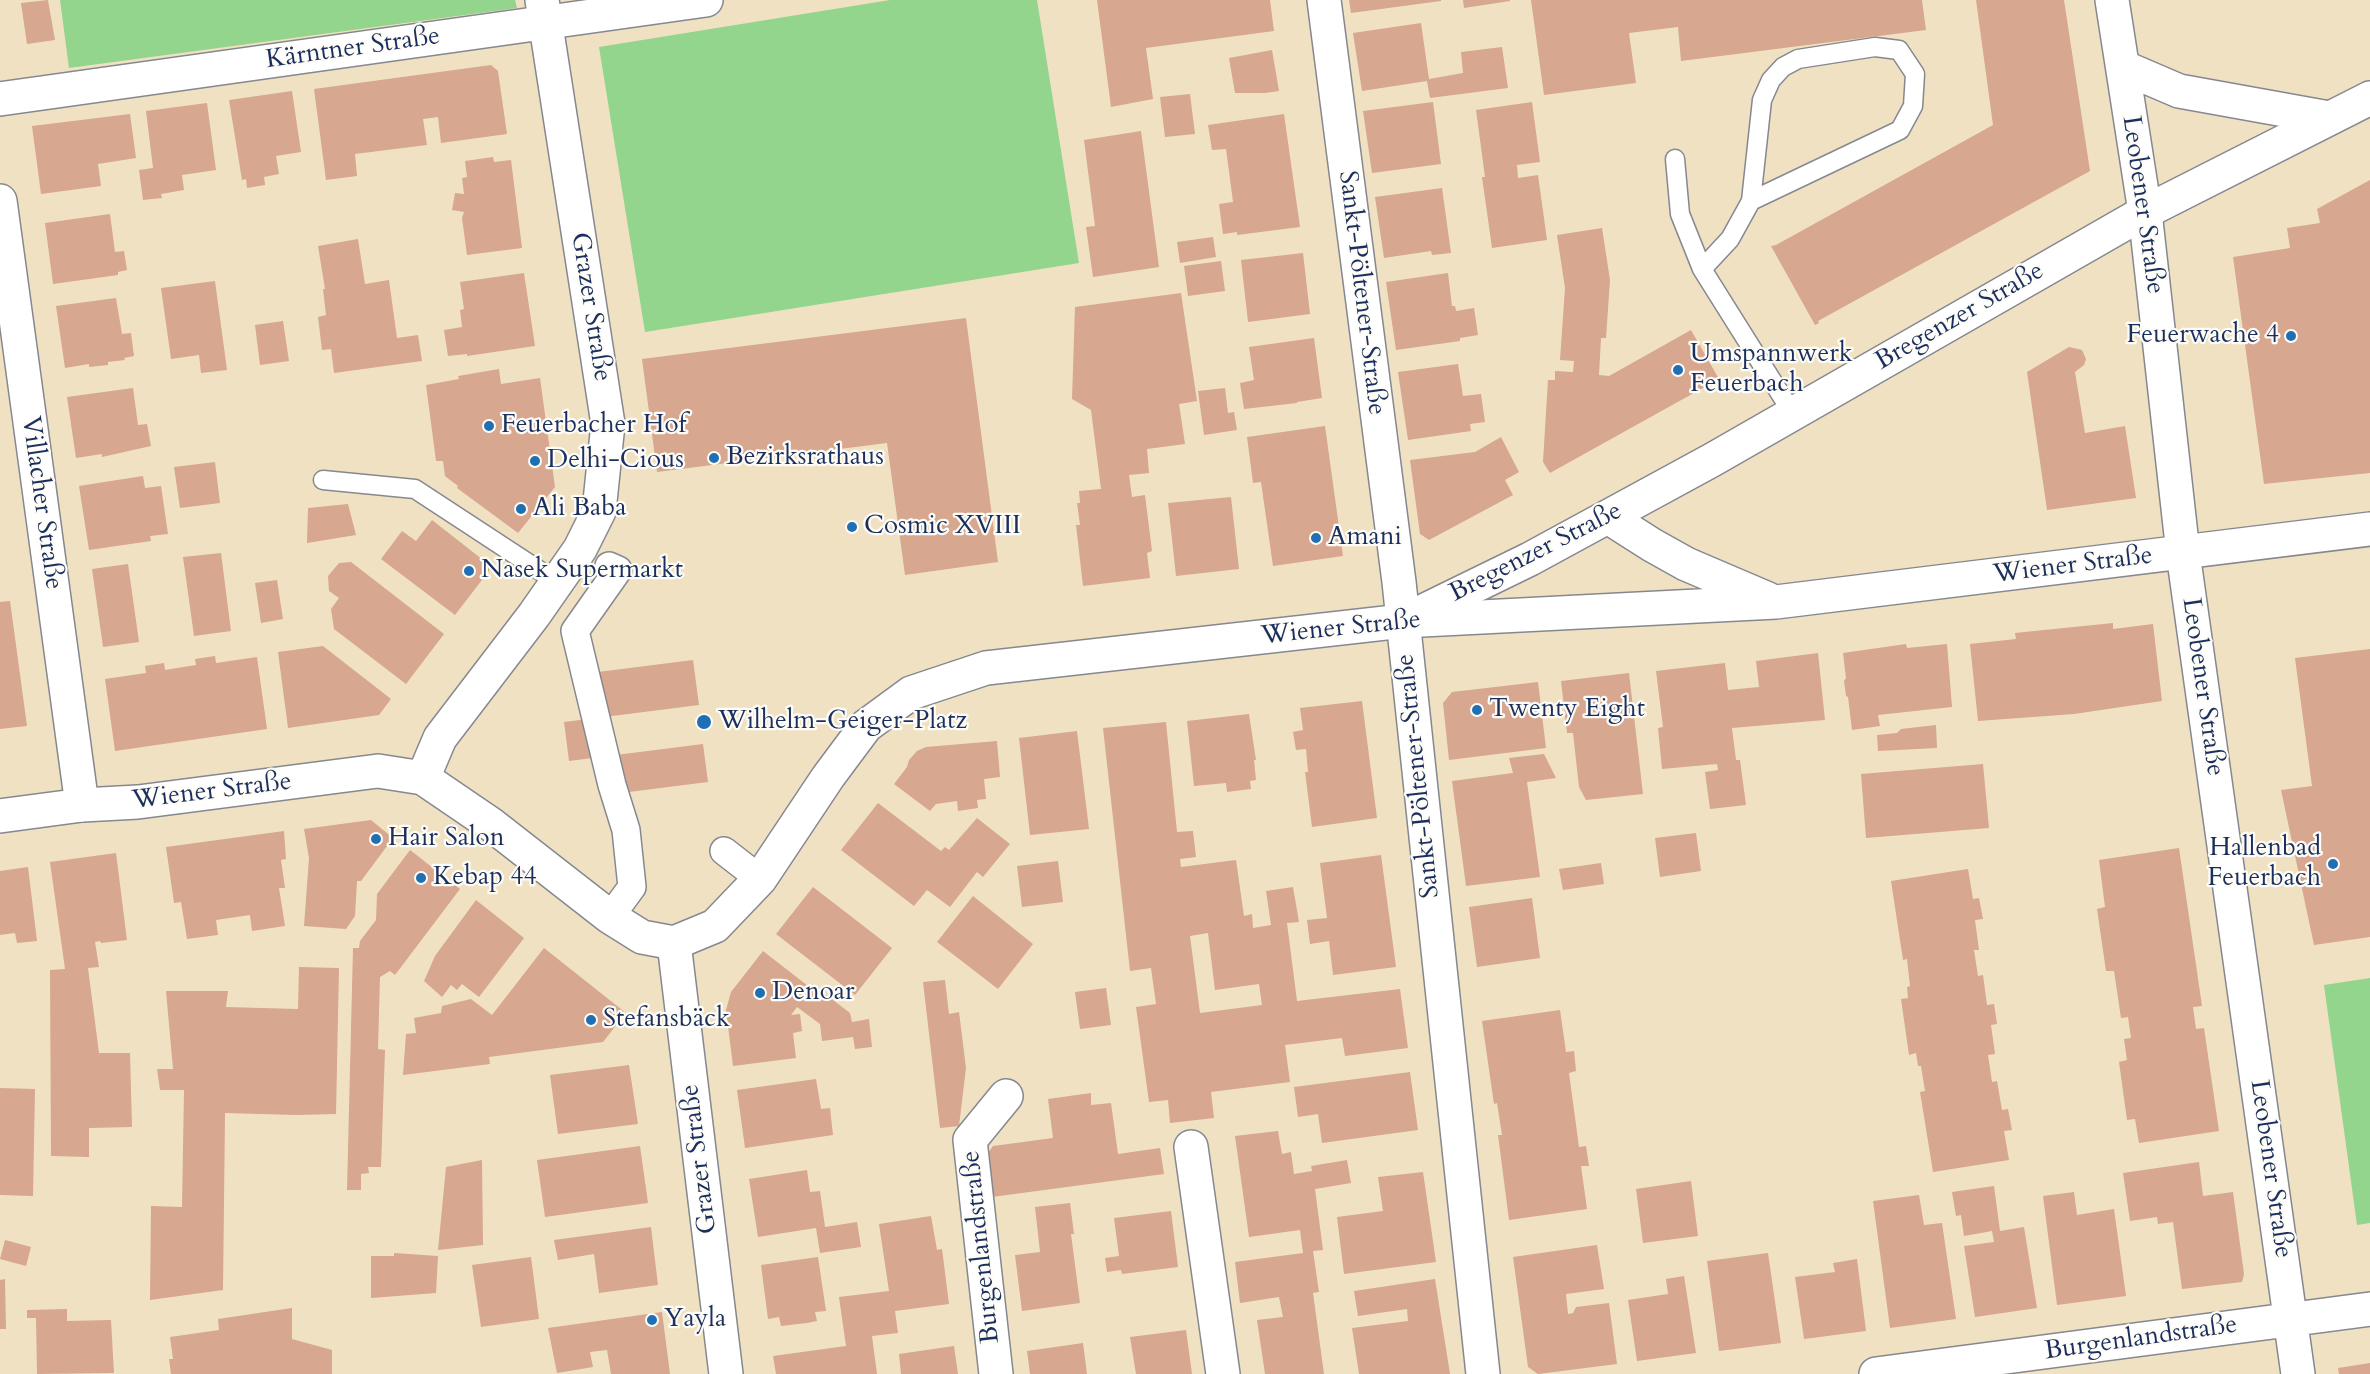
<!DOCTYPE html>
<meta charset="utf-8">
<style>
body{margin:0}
canvas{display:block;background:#f0e1c3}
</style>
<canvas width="2370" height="1374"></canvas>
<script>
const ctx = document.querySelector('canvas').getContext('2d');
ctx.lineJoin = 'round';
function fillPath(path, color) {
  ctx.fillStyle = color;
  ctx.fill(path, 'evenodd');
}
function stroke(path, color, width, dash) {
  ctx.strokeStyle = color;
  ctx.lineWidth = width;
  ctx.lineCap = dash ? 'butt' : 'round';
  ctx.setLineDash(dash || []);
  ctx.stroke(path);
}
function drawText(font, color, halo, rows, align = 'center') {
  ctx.font = font + ' Cardo,serif';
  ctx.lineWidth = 4.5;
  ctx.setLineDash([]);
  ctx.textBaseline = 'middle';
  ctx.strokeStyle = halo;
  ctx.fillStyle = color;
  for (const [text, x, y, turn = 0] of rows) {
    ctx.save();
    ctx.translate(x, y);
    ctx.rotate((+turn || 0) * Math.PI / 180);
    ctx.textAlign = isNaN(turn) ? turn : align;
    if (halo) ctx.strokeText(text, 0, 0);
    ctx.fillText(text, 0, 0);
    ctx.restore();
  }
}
fillPath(new Path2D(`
 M60 0H515L517 8 69 68Z
 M890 0H1037L1079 263 645 332 599 47Z
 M2370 978V1223L2357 1225 2324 985Z`), '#93d58d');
fillPath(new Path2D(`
 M48 0 55 40 27 44 21 3Z
 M1097 0H1270L1274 31 1146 48 1153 99 1111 107Z
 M1349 0H1441V1L1351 13Z
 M1463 0H1510V1L1464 8Z
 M1531 0H1922L1926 30 1681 61 1678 27 1629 33 1636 83 1544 95Z
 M1976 0H2064L2090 171 1818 321 1819 323 1815 325 1771 246 1776 245 1993 125Z
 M1421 23 1429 79 1463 73 1461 52 1502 47 1508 88 1430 98 1427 81 1362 91 1353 33Z
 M1272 50 1279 91 1265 93H1235L1229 58Z
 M491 65 498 71 507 134 441 143 438 117 423 119 427 145 355 154 357 176 326 180 314 89Z
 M292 91 301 152 276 156 279 174 264 177 265 185 247 188 246 179 242 180 229 100Z
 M1190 94 1195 134 1165 137 1160 97Z
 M1433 102 1441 164 1372 173 1363 111Z
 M1532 102 1540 162 1517 165 1518 178 1538 175 1547 240 1492 248 1482 177H1485L1476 110Z
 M207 103 216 170 182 175 184 190 161 194 162 198 143 200 139 170 153 168 146 111Z
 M130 114 136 158 98 164 101 186 41 194 32 126Z
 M1284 114 1300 227 1237 235V232L1223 234 1219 204 1233 202 1230 179 1226 149 1212 150 1208 125Z
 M1141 131 1159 267 1093 277 1086 227 1095 226 1084 140Z
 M493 157 494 162 511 160 522 248 467 255 462 218 464 212 452 210 455 193 464 194 462 178 467 177 465 161Z
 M2370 180V473L2264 484 2233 257 2290 248 2287 228 2320 223 2317 209Z
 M1442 188 1451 253 1432 255 1431 251 1384 258 1375 197Z
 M110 214 115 252 124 251 127 270 118 272V275L53 284 45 223Z
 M1602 228 1610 280 1606 338H1601L1599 375 1609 376 1691 330 1719 379 1550 473 1543 462 1548 380H1555V371L1573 372 1574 361 1560 360 1565 288 1557 235Z
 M1213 237 1216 257 1180 263 1177 242Z
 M358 239 365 284 389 280 397 338 418 335 422 361 334 373 331 349 322 350 318 317 326 315 323 289H325L318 246Z
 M1303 253 1310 314 1248 322 1241 260Z
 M1221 261 1225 291 1188 296 1184 266Z
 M524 273 535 346 467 356V354L448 356 444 330 462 327 460 310 464 309 460 282Z
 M1448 273 1452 306H1455L1456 311 1474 308 1478 335 1460 338V341L1396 350 1386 282Z
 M215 281 227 370 201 373 199 355 171 359 161 288Z
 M1181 293 1197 401 1179 404 1185 444 1147 449 1149 473 1129 475 1132 497 1145 495 1152 551 1147 553 1150 578 1083 586 1076 525H1080L1077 503H1080L1079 491 1101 489 1091 410 1072 399 1075 307Z
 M116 298 122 334 131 333 134 356 124 358 125 360 108 362V365L89 367V364L65 368 56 306Z
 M966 318 998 562 905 575 887 443 657 472 642 359Z
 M283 321 289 361 260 365 255 325Z
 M1314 338 1322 398 1297 402V403L1244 409 1240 383 1254 380 1249 347Z
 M2069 347 2082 350 2086 359 2084 365 2075 372 2085 433 2125 426 2136 498 2047 510 2027 372Z
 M1458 364 1463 396 1481 394 1485 422 1470 424 1471 431 1408 440 1398 372Z
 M499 369 501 384 540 378 555 487 518 533 457 488 458 486 445 476 443 461H436L426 385 459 379 458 376Z
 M133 388 138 425 147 424 151 446 102 457V454L76 458 67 397Z
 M1225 388 1228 413 1234 412 1237 430 1204 435 1198 391Z
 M1325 426 1343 556 1273 566 1261 482 1253 483 1247 437Z
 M1501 437 1519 472 1505 480 1513 495 1429 540 1420 534 1410 460 1475 452Z
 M215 462 220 503 180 508 174 467Z
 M143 476 145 488 161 486 168 534 150 536 151 541 89 550 79 486Z
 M1231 497 1239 569 1176 576 1168 503Z
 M348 504 356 535 307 543 308 508Z
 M432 520 492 567 455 615 381 559 402 531 416 541Z
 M221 553 231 631 194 636 183 557Z
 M351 562 444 634 406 684 334 629 331 609 339 598 329 591 328 576 339 563Z
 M128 564 139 642 103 647 92 569Z
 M277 580 283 619 261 623 255 583Z
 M10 601 27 726 0 729V602Z
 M2113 623V629L2153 624 2162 701 2074 714 1978 721 1970 644 2016 639 2015 633Z
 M1906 644 1907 648 1947 644 1952 707 1878 715 1880 726 1852 730 1848 697 1846 696 1844 681 1846 678 1843 653Z
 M323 646 391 699 379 715 288 728 278 652Z
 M2370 649V937L2314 945 2281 790 2312 786 2295 658Z
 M1818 653 1825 720 1732 728 1736 760H1740L1746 805 1710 809 1705 772 1718 770 1717 764 1662 769 1658 728 1663 727 1656 671 1725 663 1728 690 1759 687 1756 661Z
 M215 656 216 663 257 657 267 729 115 751 105 679 146 673 145 666 164 663 165 670 196 665 195 659Z
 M693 660 699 705 604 717 608 756 569 761 564 722 604 717 598 672Z
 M1629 673 1643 794 1586 800 1579 787 1573 733H1567L1561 681Z
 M1538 682 1546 748 1449 760 1443 703 1452 692Z
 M1362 701 1377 818 1312 827 1305 772H1308L1306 749 1296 750 1293 732 1303 730 1300 708Z
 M1249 714 1256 760H1254L1256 780 1250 781 1251 789 1227 792 1226 783 1194 786 1187 721Z
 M1166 722 1177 832 1193 831 1196 857 1180 859 1181 867 1236 860 1244 916 1252 914 1253 928 1271 925 1266 891 1293 887 1299 922 1287 923 1297 1001 1400 989 1408 1048 1345 1056 1342 1038 1285 1045 1290 1082 1211 1092 1214 1118 1170 1123 1168 1100 1149 1102 1136 1007 1156 1004 1151 968 1130 971 1103 728ZM1208 933 1215 990 1259 984 1262 1005 1200 1013 1190 936Z
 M1936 725 1937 748 1878 751 1877 735 1897 733 1901 729Z
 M1077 731 1089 829 1030 835 1019 738Z
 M997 741 1000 777 984 779 986 799 977 800 978 808 958 811 957 801 936 804 930 811 894 784 907 767 909 760 917 751 926 747Z
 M703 744 708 782 613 794 608 756Z
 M1544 754 1556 778 1527 782 1540 877 1466 886 1452 781 1513 773 1509 758Z
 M1983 764 1989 828 1866 838 1861 774Z
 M878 803 941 851 945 847 949 850 977 818 1010 844 983 877 977 872 950 907 927 890 914 906 841 850Z
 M371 820 393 838 361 881H357L355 916 346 929 304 926 309 858 304 829Z
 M284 831 286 859 281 860 285 888H279L285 926 252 931 250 915 216 920 218 935 187 939 181 902 174 903 166 847Z
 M1696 833 1701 871 1660 877 1655 838Z
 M2179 848 2202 1006 2193 1007 2196 1029 2204 1028 2219 1131 2139 1143 2135 1119 2127 1120 2119 1062 2127 1060 2124 1039 2131 1038 2128 1017 2121 1018 2114 971H2106L2097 909 2105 907 2099 860Z
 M410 850 460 889 395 975 390 971 380 977 378 1049 385 1050 381 1167H368L369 1173 361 1174V1190H347L353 948H359L360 941 376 920 377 894Z
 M116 853 127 940 101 943 100 941 95 942 99 967 88 968 99 1053H130L132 1127 89 1128V1157L51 1156 50 970 65 969 50 862Z
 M1381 855 1396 967 1333 975 1329 941 1310 944 1307 920 1327 918 1320 863Z
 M1058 861 1063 902 1022 907 1017 866Z
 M1601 863 1604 884 1563 890 1559 869Z
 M28 867 37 941 17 943 15 933 0 935V871Z
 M1968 869 1973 899 1979 898 1983 919 1975 920 1979 950H1974L1978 976 1983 975 1987 1005 1994 1004 1997 1024 1991 1025 1995 1054 1988 1055 1992 1082 1997 1081 2002 1110 2008 1109 2012 1130 2004 1131 2009 1160 1933 1172 1920 1092 1925 1091 1921 1066H1918L1916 1053 1909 1055 1901 999 1908 998 1907 987 1910 986 1907 959 1903 960 1891 881Z
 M813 887 892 948 855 995 776 934Z
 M973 896 1033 944 998 989 937 942Z
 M1532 898 1540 958 1477 967 1469 907Z
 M476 900 524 938 479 997 462 984 457 990 451 985 442 997 424 981 435 956Z
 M544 948 626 1013 603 1042 489 1057 490 1064 403 1075 406 1034 416 1033 414 1018 441 1013 442 1006 471 999 492 1015Z
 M763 951 821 996 824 993 850 1013 852 1022 869 1019 872 1047 855 1049 853 1037 822 1041 820 1024 797 1007 791 1015 800 1014 802 1031 793 1033 796 1058 733 1066 726 1010 731 992Z
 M299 967 339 968 336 1114 296 1115 225 1113 223 1290 150 1300 151 1206 182 1207 184 1090H160L157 1069H173L166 991H228L226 1007 298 1009Z
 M945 980 949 1014 959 1012 966 1068 959 1126 940 1128 923 982Z
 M1106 988 1111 1025 1080 1029 1075 992Z
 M1560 1010 1566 1052 1574 1051 1576 1071 1569 1073 1579 1147 1586 1146 1589 1166H1581L1587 1209 1509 1220 1498 1135H1502L1497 1103 1494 1104 1482 1021Z
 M629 1065 638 1124 558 1134 550 1075Z
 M1410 1072 1418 1130 1322 1143 1318 1114 1298 1117 1294 1087Z
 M816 1079 821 1109 830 1108 833 1135 745 1148 737 1090Z
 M0 1088 35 1089 33 1196 0 1195Z
 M1091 1093V1105L1111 1103 1118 1154 1160 1148 1164 1174 992 1197 986 1156 993 1146 1053 1138 1048 1099Z
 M1278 1131 1282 1154 1291 1152 1294 1174 1312 1171 1311 1166 1347 1160 1351 1183 1315 1189 1323 1250 1313 1251 1319 1292 1313 1293 1324 1374H1265L1257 1320 1283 1317 1279 1297 1240 1303 1235 1262 1303 1253 1300 1230 1249 1237 1235 1136Z
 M640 1146 648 1203 545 1217 537 1160Z
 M482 1160 483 1245 438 1250 446 1167Z
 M2199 1162 2203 1196 2233 1192 2244 1274 2242 1282 2182 1289 2173 1222 2158 1224 2157 1217 2130 1221 2123 1173Z
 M807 1170 810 1192 820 1191 825 1227 857 1222 861 1247 820 1253 816 1228 758 1237 749 1179Z
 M1423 1172 1436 1262 1344 1274 1337 1217 1383 1211 1378 1177Z
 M1691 1181 1698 1236 1643 1243 1636 1189Z
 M1994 1186 2000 1231 2024 1227 2037 1308 1975 1317 1964 1246 1994 1242 1992 1231 1964 1236 1961 1215 1956 1216 1952 1192Z
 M2074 1192 2077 1215 2114 1209 2126 1296 2057 1305 2043 1196Z
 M1919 1195 1924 1225 1942 1223 1956 1319 1890 1328 1873 1201Z
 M1070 1203 1074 1234H1071L1080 1303 1022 1311 1015 1255 1040 1252 1035 1207Z
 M1171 1211 1178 1267 1122 1274 1121 1270 1107 1272 1105 1258 1119 1256 1114 1218Z
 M931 1216 937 1250 942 1249 949 1304 895 1311 898 1333 872 1336 877 1374H776L773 1356 846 1346 839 1297 889 1291 879 1224Z
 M651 1227 658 1285 599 1293 594 1254 558 1260 554 1240Z
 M5 1240 31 1247 26 1266 0 1259Z
 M1597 1245 1604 1289 1566 1294 1568 1314 1573 1313 1576 1307 1609 1303 1617 1364 1538 1374 1528 1367 1513 1257Z
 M394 1253 438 1256 436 1293 371 1298V1256H394Z
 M1768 1253 1781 1343 1719 1351 1707 1261Z
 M531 1257 539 1319 481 1327 472 1265Z
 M818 1257 826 1311 815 1312 817 1321 807 1323 781 1326 779 1317 768 1319 761 1265Z
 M1857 1259 1866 1331 1804 1339 1795 1277 1835 1272 1833 1263Z
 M1684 1276 1696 1353 1637 1361 1628 1300 1668 1294 1666 1279Z
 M5 1279 6 1329H0V1280Z
 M1435 1279 1450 1374H1359L1352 1328 1408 1321 1407 1309 1358 1316 1354 1291Z
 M292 1308V1339L332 1350V1374H171L169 1359H173L170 1337 219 1330 218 1319Z
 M67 1309V1321L111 1320 114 1373 37 1374 36 1318H27V1310Z
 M662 1312 670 1374H611L607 1350 590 1352 593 1367 557 1373 548 1328Z
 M1186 1330 1192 1374H1136L1130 1337Z
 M1083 1343 1087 1374H1030L1027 1351Z
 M954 1346 958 1374H901L899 1354Z
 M2370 1363V1374H2339L2338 1368Z`), '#d7a78f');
const service = new Path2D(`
 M1675 159 1680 214 1702 269 1793 414
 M1702 269 1730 239 1751 201 1762 100 1771 80 1783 67 1798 59 1875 47 1899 50 1915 74 1913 106 1900 130 1751 201
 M323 480 415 489 557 582`);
const pedestrian = new Path2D(`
 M609 566 618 570 575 631 612 785 626 830 632 887 610 917
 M724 851 760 879`);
const minor = new Path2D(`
 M1324 0 1399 582 1483 1374
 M2112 0 2145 212 2183 553 2298 1374
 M2123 67 2179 91 2329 118
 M0 99 706 0
 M0 201 82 805
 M423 778 440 738 534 615 580 549 599 511 608 424 542 0
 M674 943 726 1374
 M1191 1147 1223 1374
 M996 1374 970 1140 1006 1096
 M1876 1374 2370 1309`);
const tertiary = new Path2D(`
 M1608 517 1652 545 1686 564 1768 599
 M1403 621 1776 602 2370 529`);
const secondary = new Path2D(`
 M0 816 82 805 138 802 378 771 423 778 492 825 610 917 642 937 674 943 715 926 760 879 828 777 866 726 911 693 986 668 1403 621 1530 559 1712 460 2145 212 2370 98`);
stroke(service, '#868890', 21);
stroke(pedestrian, '#868890', 30);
stroke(minor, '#868890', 36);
stroke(tertiary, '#868890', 36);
stroke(secondary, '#868890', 36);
stroke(service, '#fff', 18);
stroke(pedestrian, '#fff', 27);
stroke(minor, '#fff', 33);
stroke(tertiary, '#fff', 33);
stroke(secondary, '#fff', 33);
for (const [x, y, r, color] of [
 [2291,336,6,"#1f6fb2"],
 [1678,370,6,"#1f6fb2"],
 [489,426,6,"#1f6fb2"],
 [714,458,6,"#1f6fb2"],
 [535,461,6,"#1f6fb2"],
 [521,509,6,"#1f6fb2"],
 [852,527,6,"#1f6fb2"],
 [1316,538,6,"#1f6fb2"],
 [469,571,6,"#1f6fb2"],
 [1477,710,6,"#1f6fb2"],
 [704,722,8,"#1f6fb2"],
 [376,839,6,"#1f6fb2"],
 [2333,864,6,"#1f6fb2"],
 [421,878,6,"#1f6fb2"],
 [760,993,6,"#1f6fb2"],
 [591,1020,6,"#1f6fb2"],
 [652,1320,6,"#1f6fb2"]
]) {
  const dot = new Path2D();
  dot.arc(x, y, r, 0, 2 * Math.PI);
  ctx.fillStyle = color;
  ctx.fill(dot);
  stroke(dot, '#fdfcf7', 2);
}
drawText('26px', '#1b2f5e', '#fdfcf7', [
 ["Kärntner Straße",353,49,-8],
 ["Leobener Straße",2142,205,82],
 ["Sankt-Pöltener-Straße",1361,293,83],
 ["Grazer Straße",590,307,81],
 ["Bregenzer Straße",1960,317,-30],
 ["Villacher Straße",41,503,82],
 ["Bregenzer Straße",1536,553,-27],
 ["Wiener Straße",2073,566,-7],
 ["Wiener Straße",1341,629,-6],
 ["Leobener Straße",2202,687,82],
 ["Sankt-Pöltener-Straße",1419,776,-96],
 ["Wiener Straße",212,792,-7],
 ["Grazer Straße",700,1159,-97],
 ["Leobener Straße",2270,1169,82],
 ["Burgenlandstraße",982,1247,-96],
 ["Burgenlandstraße",2141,1339,-8]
]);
drawText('26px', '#1b2f5e', '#fdfcf7', [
 ["Feuerwache 4",2279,336,"right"],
 ["Umspannwerk",1690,355],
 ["Feuerbach",1690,385],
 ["Feuerbacher Hof",501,426],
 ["Bezirksrathaus",726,458],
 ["Delhi-Cious",547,461],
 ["Ali Baba",533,509],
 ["Cosmic XVIII",864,527],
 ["Amani",1328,538],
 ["Nasek Supermarkt",481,571],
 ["Twenty Eight",1489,710],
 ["Wilhelm-Geiger-Platz",718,722],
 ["Hair Salon",388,839],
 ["Hallenbad",2321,849,"right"],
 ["Feuerbach",2321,879,"right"],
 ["Kebap 44",433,878],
 ["Denoar",772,993],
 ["Stefansbäck",603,1020],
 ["Yayla",664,1320]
], 'left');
</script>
